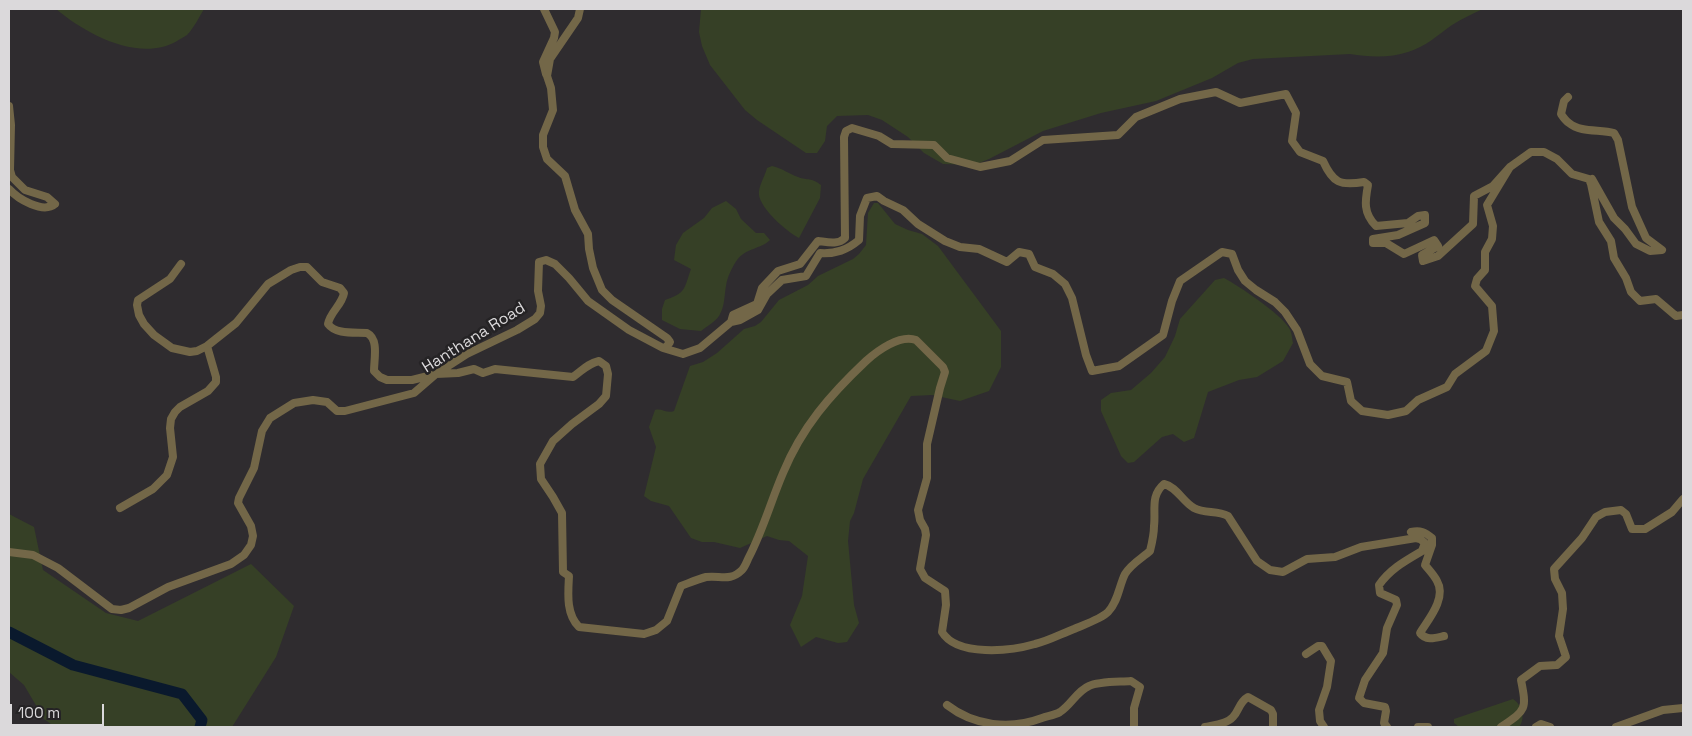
<!DOCTYPE html>
<style>
body{margin:0}
#map{position:relative;width:1692px;height:736px;overflow:hidden;background:#2f2c2f;font-family:"Space Grotesk",sans-serif}
canvas{display:block}
.frame{position:absolute;inset:0;border:10px solid #dbd9db;pointer-events:none}
.scale{position:absolute;left:10px;top:704px;width:94px;height:22px;box-sizing:border-box;border:2px solid #dbd9db;border-top:0;padding-left:6px;font-size:15px;line-height:18px;white-space:nowrap;color:#dbd9db;-webkit-text-stroke:4px #252325;paint-order:stroke}
</style>
<div id="map">
<canvas width="1692" height="736"></canvas>
<div class="frame"></div>
<div class="scale">100 m</div>
</div>
<script>
const ctx = document.querySelector('canvas').getContext('2d');
ctx.lineJoin = 'round';
function fillPath(path, color) {
  ctx.fillStyle = color;
  ctx.fill(path, 'evenodd');
}
function stroke(path, color, width, dash) {
  ctx.strokeStyle = color;
  ctx.lineWidth = width;
  ctx.lineCap = dash ? 'butt' : 'round';
  ctx.setLineDash(dash || []);
  ctx.stroke(path);
}
function drawText(font, color, halo, rows, align = 'center') {
  ctx.font = font + ' "Space Grotesk",sans-serif';
  ctx.lineWidth = 5;
  ctx.setLineDash([]);
  ctx.textBaseline = 'middle';
  ctx.strokeStyle = halo;
  ctx.fillStyle = color;
  for (const [text, x, y, turn = 0] of rows) {
    ctx.save();
    ctx.translate(x, y);
    ctx.rotate((+turn || 0) * Math.PI / 180);
    ctx.textAlign = isNaN(turn) ? turn : align;
    if (halo) ctx.strokeText(text, 0, 0);
    ctx.fillText(text, 0, 0);
    ctx.restore();
  }
}
fillPath(new Path2D(`
 M56 9H204C199 17 194 28 187 35 184 37 180 39 177 41 139 63 86 34 56 9Z
 M701 9H1483C1472 14 1461 19 1452 25 1438 35 1425 47 1408 52 1390 58 1369 57 1350 54L1253 59 1238 63 1212 78 1156 101 1101 113 1043 131 989 159 974 165 943 164 924 153 908 137 882 120 868 115 837 116 827 126 825 141 817 153H806L757 120 745 110 710 65 702 46 699 32Z
 M772 166C782 168 789 174 798 177 808 181 811 177 821 185L820 198 799 238C786 231 761 209 759 195 758 187 765 176 767 168Z
 M726 201 736 209 741 219 756 233H764L770 240C761 249 746 248 737 260 732 267 727 278 726 286 724 297 725 306 719 316 715 322 706 327 701 331L680 329 662 320V309L665 300C686 293 684 289 691 269L674 260 676 245 683 233 704 218 712 208Z
 M874 203H878L895 224 908 230 922 234 938 246 1001 331V367L989 391 960 401 932 395 911 396 863 479 854 513 850 521 848 541 854 605 859 623 847 642 838 643 816 637 801 647 790 625 802 596 808 556 789 541 779 540 767 536 740 548 714 542H702L691 538 669 506 651 501 644 496 656 447 649 427 655 410C662 408 667 414 674 411L690 366 703 362 717 353 744 329 755 326 761 322 779 300 808 285 818 276 853 259 859 254 866 245 868 213Z
 M1224 278C1239 286 1281 314 1289 328 1292 332 1292 339 1293 343L1283 361 1257 377 1239 380 1208 392 1194 438 1184 442 1173 434 1162 437 1134 462 1128 463 1121 456 1101 411V400L1111 393 1131 390 1151 373 1165 357 1175 336 1180 319 1215 280Z
 M9 514 34 527 43 570 106 613 138 621 251 564 294 606 276 657 232 727H55L44 719 24 685 9 672Z
 M1513 699C1522 705 1526 718 1519 727H1459L1454 723V719Z`), '#364026');
stroke(new Path2D(`
 M9 632 73 665 182 694 202 720 200 727`), '#0a192d', 11);
stroke(new Path2D(`
 M544 9 555 32 554 38 543 62 546 74
 M1568 97 1564 101 1561 114C1563 117 1566 121 1569 123 1581 133 1600 129 1614 133L1618 140 1632 207 1646 238 1662 250 1650 251 1636 244 1625 229 1614 218 1592 179 1591 184 1599 222 1611 241 1614 258 1626 278 1631 292 1640 301 1656 299 1676 316 1683 315
 M9 106 11 125 10 170 12 177 25 190 47 197 55 204C43 214 18 199 9 189
 M1510 167 1487 205 1493 226 1492 239 1485 252V270L1477 279 1475 286 1492 306 1494 331 1486 351 1455 374 1447 387 1418 400 1406 411 1388 415 1362 411 1351 401 1347 382 1322 376 1310 364 1297 330 1285 312 1275 302 1256 290 1245 281 1238 270 1232 254 1222 252 1180 281 1172 301 1163 335 1119 366 1092 371 1086 355 1072 298 1065 284 1053 274 1035 267 1029 254 1019 252 1007 262 979 249 960 247 945 241 918 224 903 210 884 201 877 196 867 198 860 216 859 240C847 250 836 254 820 253L806 276 782 280 767 294 758 310 740 320 731 322 733 315 757 304 762 288 778 271 800 264 818 241C827 242 838 245 845 238L844 137 846 131 852 128 879 136 892 144 934 145 947 158 980 167 1010 161 1043 140 1118 135 1136 117 1180 99 1216 92 1240 103 1286 94 1296 113 1292 141 1300 152 1323 161C1333 183 1340 186 1364 182L1368 185C1365 201 1363 213 1376 226L1408 223 1418 216 1425 215V223L1398 235 1373 239V243H1386L1404 254 1434 240 1438 246 1422 255 1423 261 1438 256 1473 224 1474 196 1493 186 1510 167 1531 152H1544L1557 159 1572 174 1589 179 1591 184
 M181 264 170 279 138 300 137 305 139 315 144 324 154 335 172 348 190 352 197 351 207 346 236 323 268 284 291 270 300 267H307L322 282 340 288 344 293C342 305 330 312 328 324 336 335 355 332 367 333 379 339 374 359 374 371L380 377 387 380H412L436 374 458 373 474 369 483 373 495 369 573 377C583 370 587 364 599 361L606 366 608 374 606 396 599 404 572 424 553 441 540 464 541 479 553 497 562 513 563 572 569 576C568 594 566 614 579 627L644 634 656 630 667 621 681 586C689 583 698 579 706 577 720 575 730 582 742 570 745 567 747 561 749 557 763 530 771 501 783 473 802 427 830 395 866 361 877 351 900 334 916 340L943 367 945 372 940 388 927 444V478L918 510 920 520 925 529 926 535 920 569 925 578 945 591 946 605 942 632C957 657 1011 651 1035 644 1048 641 1061 634 1074 629 1083 625 1101 619 1108 612 1118 602 1119 586 1125 574 1131 564 1142 558 1150 551 1152 543 1154 534 1154 526 1156 510 1150 496 1164 484 1177 487 1182 501 1194 508 1205 514 1217 510 1228 516L1257 561 1270 570 1283 572 1307 559 1335 557 1361 547 1416 538 1420 539 1425 543 1422 551C1405 561 1390 569 1379 585L1380 593 1396 600 1397 605 1387 628 1383 653 1365 680 1359 698 1364 703 1385 707 1386 711 1384 723 1387 727
 M663 348 683 354 700 348 731 322
 M120 508 153 489 167 475 173 457 170 428 171 419 175 412 180 407 208 391 216 382V377L207 346
 M1416 538 1411 532C1420 530 1425 532 1432 538V545L1425 565C1429 570 1434 575 1437 581 1447 598 1428 620 1420 633 1426 641 1435 638 1444 636
 M9 552 33 555 58 568 112 609 121 610 129 608 168 587 231 564 244 555 251 545 253 536 251 526 238 503 239 498 254 468 262 431 270 418 294 403 313 400 327 402 337 411H345L414 393 436 374 467 354 517 330 535 319 540 313 541 306 538 291 539 262 546 260 555 264 569 278 588 301 629 330 663 348 667 346 670 342 667 338 612 300 602 290 593 268 589 249 588 234 575 210 565 176 547 159 543 147V135L553 110 551 88 547 76 550 59 578 18 580 9
 M1306 654 1318 646H1322L1331 661 1327 687 1319 710 1320 721 1324 727
 M947 705C974 726 1010 730 1042 718 1048 716 1055 715 1060 712 1071 705 1077 691 1089 686 1099 681 1120 682 1131 681L1140 687 1134 708V727
 M1205 727C1214 725 1227 724 1233 717 1239 711 1239 702 1248 697L1271 710 1273 714V727
 M1418 727H1428
 M1501 727C1526 710 1527 710 1521 680L1540 666 1557 665 1566 657 1559 636 1563 609 1562 593 1555 579 1554 569 1582 538 1596 517 1605 512 1621 510 1626 514 1632 529H1645L1672 512 1683 499
 M1536 727 1541 724 1550 727
 M1616 727 1663 710 1683 708`), '#736748', 8);
drawText('16px', '#dbd9db', '#252325', [
 ["Hanthana Road",474,338,-32]
]);
</script>
